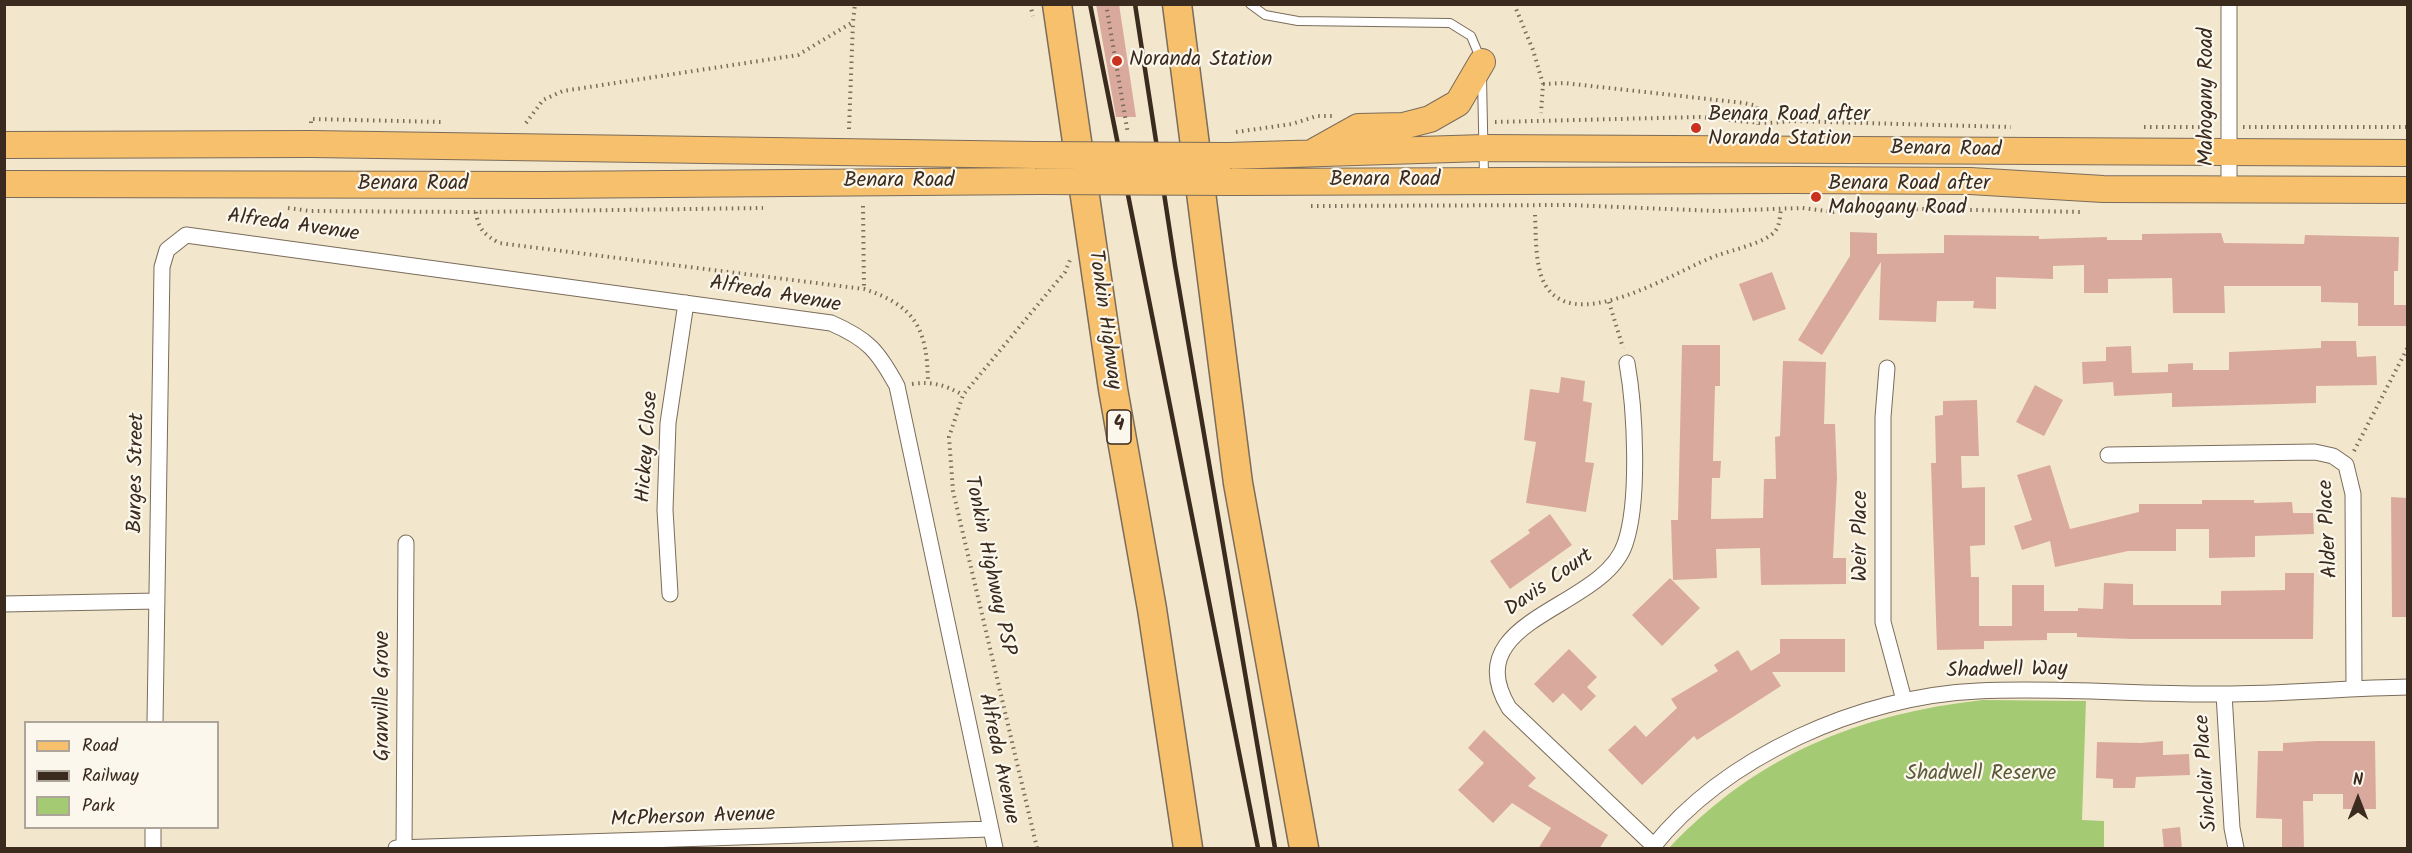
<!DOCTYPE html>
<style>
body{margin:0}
#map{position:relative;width:2412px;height:853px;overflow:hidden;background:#f2e7cd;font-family:Kalam,sans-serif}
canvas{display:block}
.frame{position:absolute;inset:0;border:6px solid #3b2a1e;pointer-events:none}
.legend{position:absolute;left:24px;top:721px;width:195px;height:108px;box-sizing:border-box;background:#fbf7ec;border:2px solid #aea59a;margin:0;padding:8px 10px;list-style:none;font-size:18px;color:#3b2a1e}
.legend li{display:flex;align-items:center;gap:12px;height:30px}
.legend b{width:30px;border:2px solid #aea59a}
.north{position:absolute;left:2328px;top:769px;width:60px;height:60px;-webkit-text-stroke:4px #fbf7ec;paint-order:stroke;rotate:0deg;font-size:16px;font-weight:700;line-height:24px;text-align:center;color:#3b2a1e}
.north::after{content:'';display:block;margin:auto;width:21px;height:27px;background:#3b2a1e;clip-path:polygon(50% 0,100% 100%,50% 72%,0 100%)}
</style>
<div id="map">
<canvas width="2412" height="853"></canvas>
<div class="frame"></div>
<ul class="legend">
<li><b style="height:8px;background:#f7c06c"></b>Road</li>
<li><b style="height:8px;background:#3b2a1e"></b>Railway</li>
<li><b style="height:16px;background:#a5ca74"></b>Park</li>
</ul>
<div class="north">N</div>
</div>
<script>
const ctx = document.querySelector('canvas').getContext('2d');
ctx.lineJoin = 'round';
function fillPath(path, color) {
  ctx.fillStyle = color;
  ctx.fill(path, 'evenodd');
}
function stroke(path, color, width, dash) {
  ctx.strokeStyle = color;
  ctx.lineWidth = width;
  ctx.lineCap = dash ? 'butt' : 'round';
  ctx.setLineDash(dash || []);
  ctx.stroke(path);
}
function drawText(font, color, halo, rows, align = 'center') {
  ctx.font = font + ' Kalam,sans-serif';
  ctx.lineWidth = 4.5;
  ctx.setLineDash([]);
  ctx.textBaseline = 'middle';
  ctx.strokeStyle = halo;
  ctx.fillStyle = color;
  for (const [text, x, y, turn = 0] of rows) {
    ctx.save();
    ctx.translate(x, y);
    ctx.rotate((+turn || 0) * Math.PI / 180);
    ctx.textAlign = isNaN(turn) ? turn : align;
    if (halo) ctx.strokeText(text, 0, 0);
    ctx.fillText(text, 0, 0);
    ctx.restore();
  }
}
fillPath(new Path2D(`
 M1983 700 2086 701 2082 820 2104 821V848H1669C1756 756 1857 714 1983 700Z`), '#a5ca74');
fillPath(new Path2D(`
 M1096 4H1119L1136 117H1116Z
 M1850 232 1877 233V254L1944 253V235L2039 236V239L2107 237V240H2142V234L2221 233 2224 243 2304 244 2305 235 2399 237 2398 271H2394V305H2407V326H2358V303L2321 302V286H2224L2225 313H2173L2172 278 2108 279V293H2084V265L2053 266V279L1996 277V309L1973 308 1974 301H1937L1936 322 1879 320 1881 262 1822 355 1798 340 1850 256Z
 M1772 272 1786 309 1753 321 1739 284Z
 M2321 341H2356L2357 357 2376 356 2377 385 2316 386V403L2172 407V393L2114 396 2113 382 2083 384 2082 362 2106 361V347L2131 346 2132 373 2168 372V364L2193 363V370H2229V352L2321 348Z
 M1682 345H1720V386H1715L1713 461H1721L1720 478H1712L1711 519 1763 518 1764 479H1776L1775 437 1780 436 1783 361 1826 362 1824 424H1835L1837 478 1833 558H1846V584L1761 585 1760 548 1716 549 1717 578 1673 580 1671 520H1678Z
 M1561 377 1585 381 1583 401 1592 403 1585 462 1594 463 1586 512 1526 503 1536 442 1524 440 1530 389 1559 393Z
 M2035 385 2063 400 2044 436 2016 422Z
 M1977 400 1979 456H1961L1962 488 1985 487V545L1970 546 1971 577H1979V626H2012V585H2044V611H2078V608L2103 609 2104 583 2133 584V605H2221V591L2285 590V573H2314L2313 639H2132L2077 637V633H2047V640L1984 641V649L1937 650 1931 463H1936L1935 416 1943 415V401Z
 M2050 465 2070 529 2139 512V504H2202V500H2254V503L2292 502 2293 513H2313L2314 534 2255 536V557L2209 558V529H2176V551H2128L2055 567 2050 541 2022 550 2014 526 2032 520 2017 475Z
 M2391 497 2408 498V617H2392Z
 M1550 514 1572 545 1510 589 1490 561 1530 533 1528 530Z
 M1670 578 1700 608 1662 646 1632 615Z
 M1780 639H1845V672H1772L1781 686 1697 740 1694 736 1642 785 1608 750 1635 725 1646 737 1677 708 1671 699 1718 671 1714 665 1738 650 1751 671 1780 653Z
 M1569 649 1597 677 1587 687 1596 696 1581 711 1563 693 1553 703 1534 684Z
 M1484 730 1536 778 1528 786 1608 835 1599 849H1538L1551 828 1512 803 1493 823 1458 790 1484 763 1468 748Z
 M2163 741V755L2189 754 2190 775 2136 777 2135 788H2113V779L2096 778 2097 742 2141 743Z
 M2317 741H2375L2376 809H2343V794H2313V801H2303L2304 849H2282V819L2256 818 2258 751H2283V743Z
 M2180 827 2182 849H2164L2162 829Z`), '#daa99e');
const lane = new Path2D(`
 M1250 4 1265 15 1298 21 1450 23 1471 36 1481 60
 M1482 77 1484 176`);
const street = new Path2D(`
 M2229 4V189
 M1627 363C1635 408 1640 501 1625 544 1603 610 1455 618 1509 708L1654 846
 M1887 368 1883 417V622L1904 700
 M2108 455 2315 452 2333 456 2346 465 2353 494 2354 688
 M670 594 665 510 668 423 686 303
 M4 604 157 601
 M2224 694 2232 828 2236 848
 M155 722 162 267 167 250 186 235 831 323C868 339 878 351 897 386L995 848
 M153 848V828
 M396 848 990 829
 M404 848 406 543
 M1652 848C1725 756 1861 696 1978 691 2059 687 2141 695 2222 694 2284 694 2346 688 2408 687`);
const primary = new Path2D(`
 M4 145 311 144 1035 155
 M1315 151 1358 127 1403 126 1430 119 1458 103 1482 62
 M1228 156 1484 148 2408 153
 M1232 182 1793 180 1970 181 2103 189 2408 190
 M4 184 544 185 1039 181`);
const highway = new Path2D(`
 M1057 4 1113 389 1152 609 1188 848
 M1177 4 1238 483 1304 848`);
stroke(lane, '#7b6c5b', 10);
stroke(street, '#7b6c5b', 17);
stroke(primary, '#7b6c5b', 28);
stroke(highway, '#7b6c5b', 31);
stroke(new Path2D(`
 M1030 4 1033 16
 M1106 4 1128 134
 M1514 4 1533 50 1543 84 1541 113
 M1543 84 1564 83 1744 103 1757 106 1758 125
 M1495 122 1699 117C1730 119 1759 126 1790 121L2011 127
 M311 123V119L443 122
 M526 123 543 100 563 91 798 55 853 22 855 4
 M2144 127H2215
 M2243 127H2408
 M849 129 853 22
 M1236 132 1292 124 1317 116H1332
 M863 206 864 289
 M1311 206 1570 205 1717 211 1802 208 1834 212 1862 208 2083 212
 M288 208 310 211 476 212 763 208
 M476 212C478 229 485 235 499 243L864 289C916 306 927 329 928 382
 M1535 215C1536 235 1535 259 1542 278 1567 343 1678 269 1718 255 1733 250 1768 242 1776 230 1780 224 1780 215 1781 208
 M1609 302 1623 348
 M912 384C932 381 945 385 963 395
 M2354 451 2408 347
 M1037 848 953 491 949 437 963 395 1065 272 1070 260`), '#7b6c5b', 4, [1.5, 4.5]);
stroke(lane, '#fff', 8);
stroke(street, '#fff', 15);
stroke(primary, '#f7c06c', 26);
stroke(highway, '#f7c06c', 28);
stroke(new Path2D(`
 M1090 4 1258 848
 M1135 4 1175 265 1275 848`), '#3b2a1e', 4.5);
const primaryBridge = new Path2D(`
 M1035 155 1228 156
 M1039 181 1232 182`);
stroke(primaryBridge, '#7b6c5b', 28, []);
stroke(primaryBridge, '#f7c06c', 26);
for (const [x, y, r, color] of [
 [1117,61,6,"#c8321e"],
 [1696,128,6,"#c8321e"],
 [1816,197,6,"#c8321e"]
]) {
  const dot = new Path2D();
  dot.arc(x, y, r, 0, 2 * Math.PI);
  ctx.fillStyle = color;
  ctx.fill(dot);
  stroke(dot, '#fbf7ec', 2);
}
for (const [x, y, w] of [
 [1119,427,24]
]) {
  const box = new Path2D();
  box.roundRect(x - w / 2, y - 17, w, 34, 4.5);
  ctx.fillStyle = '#fbf7ec';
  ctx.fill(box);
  stroke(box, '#3b2a1e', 1.5);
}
drawText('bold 20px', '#3b2a1e', null, [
 ["4",1119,427]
]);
drawText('21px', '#3b2a1e', '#fbf7ec', [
 ["Noranda Station",1129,61],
 ["Benara Road after",1708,116],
 ["Noranda Station",1708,140],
 ["Benara Road after",1828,185],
 ["Mahogany Road",1828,209]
], 'left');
drawText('21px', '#3b2a1e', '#fbf7ec', [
 ["Mahogany Road",2208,97,-90],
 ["Benara Road",1946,151,1],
 ["Benara Road",1385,181],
 ["Benara Road",899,182],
 ["Benara Road",413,185],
 ["Alfreda Avenue",293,227,8],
 ["Alfreda Avenue",775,296,10],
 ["Tonkin Highway",1103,320,82],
 ["Hickey Close",649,447,-86],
 ["Burges Street",138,473,-89],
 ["Alder Place",2330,529,-93],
 ["Weir Place",1862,536,-90],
 ["Tonkin Highway PSP",988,566,78],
 ["Davis Court",1550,584,-35],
 ["Shadwell Way",2007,672,-1],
 ["Granville Grove",384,696,-90],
 ["Alfreda Avenue",997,759,78],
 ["Sinclair Place",2208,773,-94],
 ["McPherson Avenue",693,819,-2]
]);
drawText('21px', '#5b5a38', '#fbf7ec', [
 ["Shadwell Reserve",1981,775]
]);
</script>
